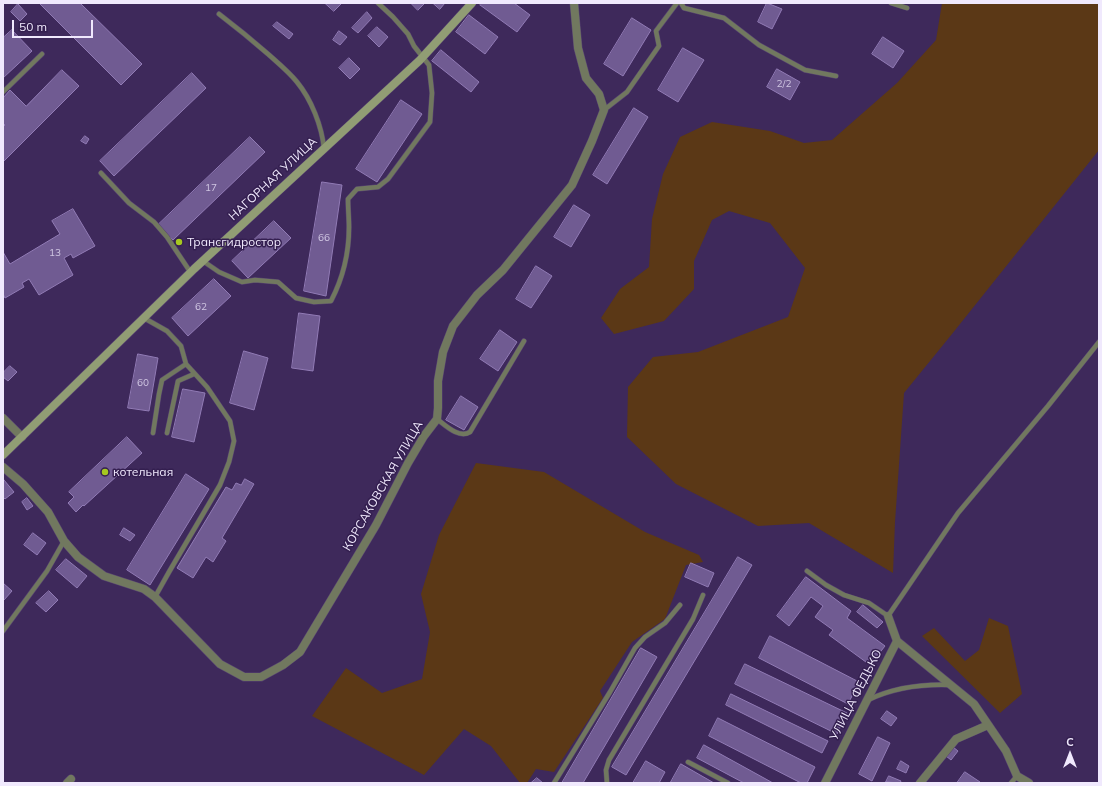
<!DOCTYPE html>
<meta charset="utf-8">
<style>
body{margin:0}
#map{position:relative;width:1102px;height:786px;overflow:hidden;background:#3e295b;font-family:Mulish,sans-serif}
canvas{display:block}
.frame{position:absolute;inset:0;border:4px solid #f0e9fd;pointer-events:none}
.north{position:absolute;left:1050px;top:734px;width:40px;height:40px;-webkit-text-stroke:3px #341f50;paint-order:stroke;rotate:0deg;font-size:11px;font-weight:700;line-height:16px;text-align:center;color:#f0e9fd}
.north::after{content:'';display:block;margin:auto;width:14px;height:18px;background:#f0e9fd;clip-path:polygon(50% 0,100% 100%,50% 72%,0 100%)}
.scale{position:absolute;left:12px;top:20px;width:81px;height:18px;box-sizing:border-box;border:2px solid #f0e9fd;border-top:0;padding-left:5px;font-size:12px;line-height:14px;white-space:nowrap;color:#f0e9fd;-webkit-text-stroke:3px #341f50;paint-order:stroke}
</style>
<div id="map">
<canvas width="1102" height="786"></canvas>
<div class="frame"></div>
<div class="north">С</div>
<div class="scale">50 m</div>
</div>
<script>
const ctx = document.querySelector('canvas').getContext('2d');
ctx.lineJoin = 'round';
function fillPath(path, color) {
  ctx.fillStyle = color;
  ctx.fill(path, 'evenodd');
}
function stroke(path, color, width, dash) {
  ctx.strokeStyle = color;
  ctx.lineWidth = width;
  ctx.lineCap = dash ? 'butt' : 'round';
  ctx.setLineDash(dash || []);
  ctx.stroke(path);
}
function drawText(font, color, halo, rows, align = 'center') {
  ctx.font = font + ' Mulish,sans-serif';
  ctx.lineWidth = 3;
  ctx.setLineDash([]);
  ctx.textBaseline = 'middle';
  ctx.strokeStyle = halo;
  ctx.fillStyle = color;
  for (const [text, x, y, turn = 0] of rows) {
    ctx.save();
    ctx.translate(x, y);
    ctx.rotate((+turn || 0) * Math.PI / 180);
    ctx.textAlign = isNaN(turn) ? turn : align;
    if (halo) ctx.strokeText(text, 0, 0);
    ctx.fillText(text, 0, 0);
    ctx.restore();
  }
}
fillPath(new Path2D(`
 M942 3H1099V150L952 334 904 393 895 522 893 573 809 523 758 526 676 484 627 437 628 387 653 357 698 352 788 317 805 268 770 223 729 211 712 220 694 261V289L664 321 614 334 601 318 620 289 649 267 652 219 663 174 680 137 712 122 770 131 804 143 832 140 897 83 936 40Z
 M476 463 544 472 645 532 699 555 703 562 686 565 665 619 632 642 600 691 603 698 554 772 536 769 527 783H520L491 746 464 729 424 775 312 716 346 668 382 693 422 679 430 632 421 594 439 535Z
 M989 618 1008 626 1022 694 1000 713 922 636 934 628 965 661 979 650Z`), '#5b3816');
const building = new Path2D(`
 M40 3H80L142 64 121 85 40 4Z
 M325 3H342L334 11Z
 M411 3H425L418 10Z
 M433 3H445L440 9Z
 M482 3H514L530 15 517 32 480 5Z
 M767 3 782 9 772 29 758 22Z
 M18 4 27 14 20 21 11 12Z
 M367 12 372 18 358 33 352 28Z
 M469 15 498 37 485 54 456 32Z
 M632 18 651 30 623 76 604 64Z
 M277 22 293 34 289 39 273 26Z
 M377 27 388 37 379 47 368 36Z
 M12 30 32 51 3 78V38Z
 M339 31 347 37 340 45 333 40Z
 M883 37 904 51 893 68 872 54Z
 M683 48 704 60 678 102 658 90Z
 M441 50 479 82 471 92 432 61Z
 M349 58 360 69 350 79 339 68Z
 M777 69 800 82 790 100 767 87Z
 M62 70 79 86 3 162V127L5 125 3 123V98L10 90 26 106Z
 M192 73 206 88 114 176 100 161Z
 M401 100 422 114 377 182 356 169Z
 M634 108 648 117 607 184 593 175Z
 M85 136 89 139 86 144 81 141Z
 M250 137 265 152 173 240 158 225Z
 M322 182 342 185 326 296 304 291Z
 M574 205 590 215 571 247 554 237Z
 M73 209 95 246 73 258 71 254 64 258 73 275 39 295 29 279 22 283 24 287 5 298 3 294V252L10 264 60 234 52 221Z
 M274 221 291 238 248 278 232 261Z
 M536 266 552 276 531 308 516 299Z
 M214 279 231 296 188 336 172 318Z
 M299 313 320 316 313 371 292 368Z
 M500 330 517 342 498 371 480 359Z
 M244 351 268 358 254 410 230 403Z
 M138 354 158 358 149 411 128 408Z
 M10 366 17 372 8 381 3 377V373Z
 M183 389 205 393 194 442 172 437Z
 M461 396 478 407 464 430 446 420Z
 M127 437 142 453 84 506 83 505 76 512 68 503 74 497 69 492Z
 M186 474 209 489 150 585 127 570Z
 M245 479 254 484 222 538 226 541 213 562 206 557 193 578 177 568 226 487 232 490 236 483 241 485Z
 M4 480 14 492 5 499 3 497V481Z
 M27 498 33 506 27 510 22 502Z
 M124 528 135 535 130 541 120 535Z
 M33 533 46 543 37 555 24 545Z
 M738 557 752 565 626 775 612 767Z
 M66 559 87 576 77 588 56 570Z
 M691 563 714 573 708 587 685 577Z
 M806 577 851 611 847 618 885 646 870 665 829 635 833 630 815 617 823 606 811 597 789 626 777 616Z
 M3 583 12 591 4 600 3 599Z
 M49 591 58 600 46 612 36 603Z
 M863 605 883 622 877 628 857 612Z
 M770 636 859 682 848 704 759 658Z
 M641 648 657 657 583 783H562Z
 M745 664 847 713 837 734 735 684Z
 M731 694 828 741 822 753 726 705Z
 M887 711 897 718 891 726 881 719Z
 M718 718 815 767 807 783H801L709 736Z
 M878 737 890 743 872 781 859 774Z
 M704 745 773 783H744L697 758Z
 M953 747 958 751 951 760 946 756Z
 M646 761 665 772 659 783H633Z
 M901 761 909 766 906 773 897 769Z
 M681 764 714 783H674L671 782Z
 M965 772 980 782 979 783H957Z
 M889 776 901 781 900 783 886 782Z
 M537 778 543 783H531Z`);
fillPath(building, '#705b92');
stroke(building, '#917bb5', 1);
const lane = new Path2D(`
 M681 3 684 8 724 18 759 45 805 70 836 76
 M891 3 907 8
 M219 14C236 27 252 40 268 54 278 63 289 72 297 82 311 99 322 126 324 149
 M3 92 42 54
 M604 110 627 92 659 46 656 31 677 3
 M101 173 129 203 154 222 167 237 191 273
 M203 261 219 272 242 282 255 280 278 282 296 298 314 302 331 301C343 278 349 253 349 227 349 218 348 209 348 199L357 189 378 187 388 179 430 122 432 93 429 65 414 46 408 34 393 17 378 3
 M144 318 167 331 181 346 186 364 207 387 230 421 234 441 229 462 220 485 169 572 155 597
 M437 419C445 425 459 439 470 432L524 341
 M153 433 159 394 162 380 186 364
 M167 433 178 381 194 374
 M807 571 826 585 844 595 869 603 888 616 958 513 1048 406 1099 342
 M3 631 47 571 64 541
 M868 700C893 688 922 684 950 685
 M688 762 728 783
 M554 783 610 692 635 648 645 637 665 623 680 605
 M607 783 606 770 609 760 693 619 703 595
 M1011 783 1017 776`);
const street = new Path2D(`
 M3 418 22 437
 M3 467 23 484 48 512 64 541 78 557 104 576 144 589 155 597 220 664 244 677H261L283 665 300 652 376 525 408 463 424 436 437 419 438 408V381L443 352 453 326 477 295 503 270 572 185 592 141 604 110 599 94 586 78 578 48 574 3
 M897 641 974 704 1006 751 1017 776 1029 783
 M67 783 71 779
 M825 783 897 641 888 616
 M920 783 956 739 988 725`);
const secondary = new Path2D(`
 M3 455 194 269 420 60 472 3`);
stroke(lane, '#574472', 5.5);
stroke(street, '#574472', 9);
stroke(secondary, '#574472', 9);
stroke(lane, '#71785f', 4.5);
stroke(street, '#71785f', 8);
stroke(secondary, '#919d74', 8);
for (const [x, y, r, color] of [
 [179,242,4,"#a6c820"],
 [105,472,4,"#a6c820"]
]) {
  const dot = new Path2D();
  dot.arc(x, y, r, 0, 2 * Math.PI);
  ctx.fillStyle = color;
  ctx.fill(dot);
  stroke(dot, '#341f50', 1.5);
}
drawText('10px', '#d0c6e2', null, [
 ["2/2",784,84],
 ["17",211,188],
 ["66",324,238],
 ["13",55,253],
 ["62",201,307],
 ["60",143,383]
]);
drawText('12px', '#f0e9fd', '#341f50', [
 ["НАГОРНАЯ УЛИЦА",273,179,-43],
 ["КОРСАКОВСКАЯ УЛИЦА",383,486,-60],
 ["УЛИЦА ФЕДЬКО",856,695,-63]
]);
drawText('12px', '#f0e9fd', '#341f50', [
 ["Трансгидростор",187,242],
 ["котельная",113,472]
], 'left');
</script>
